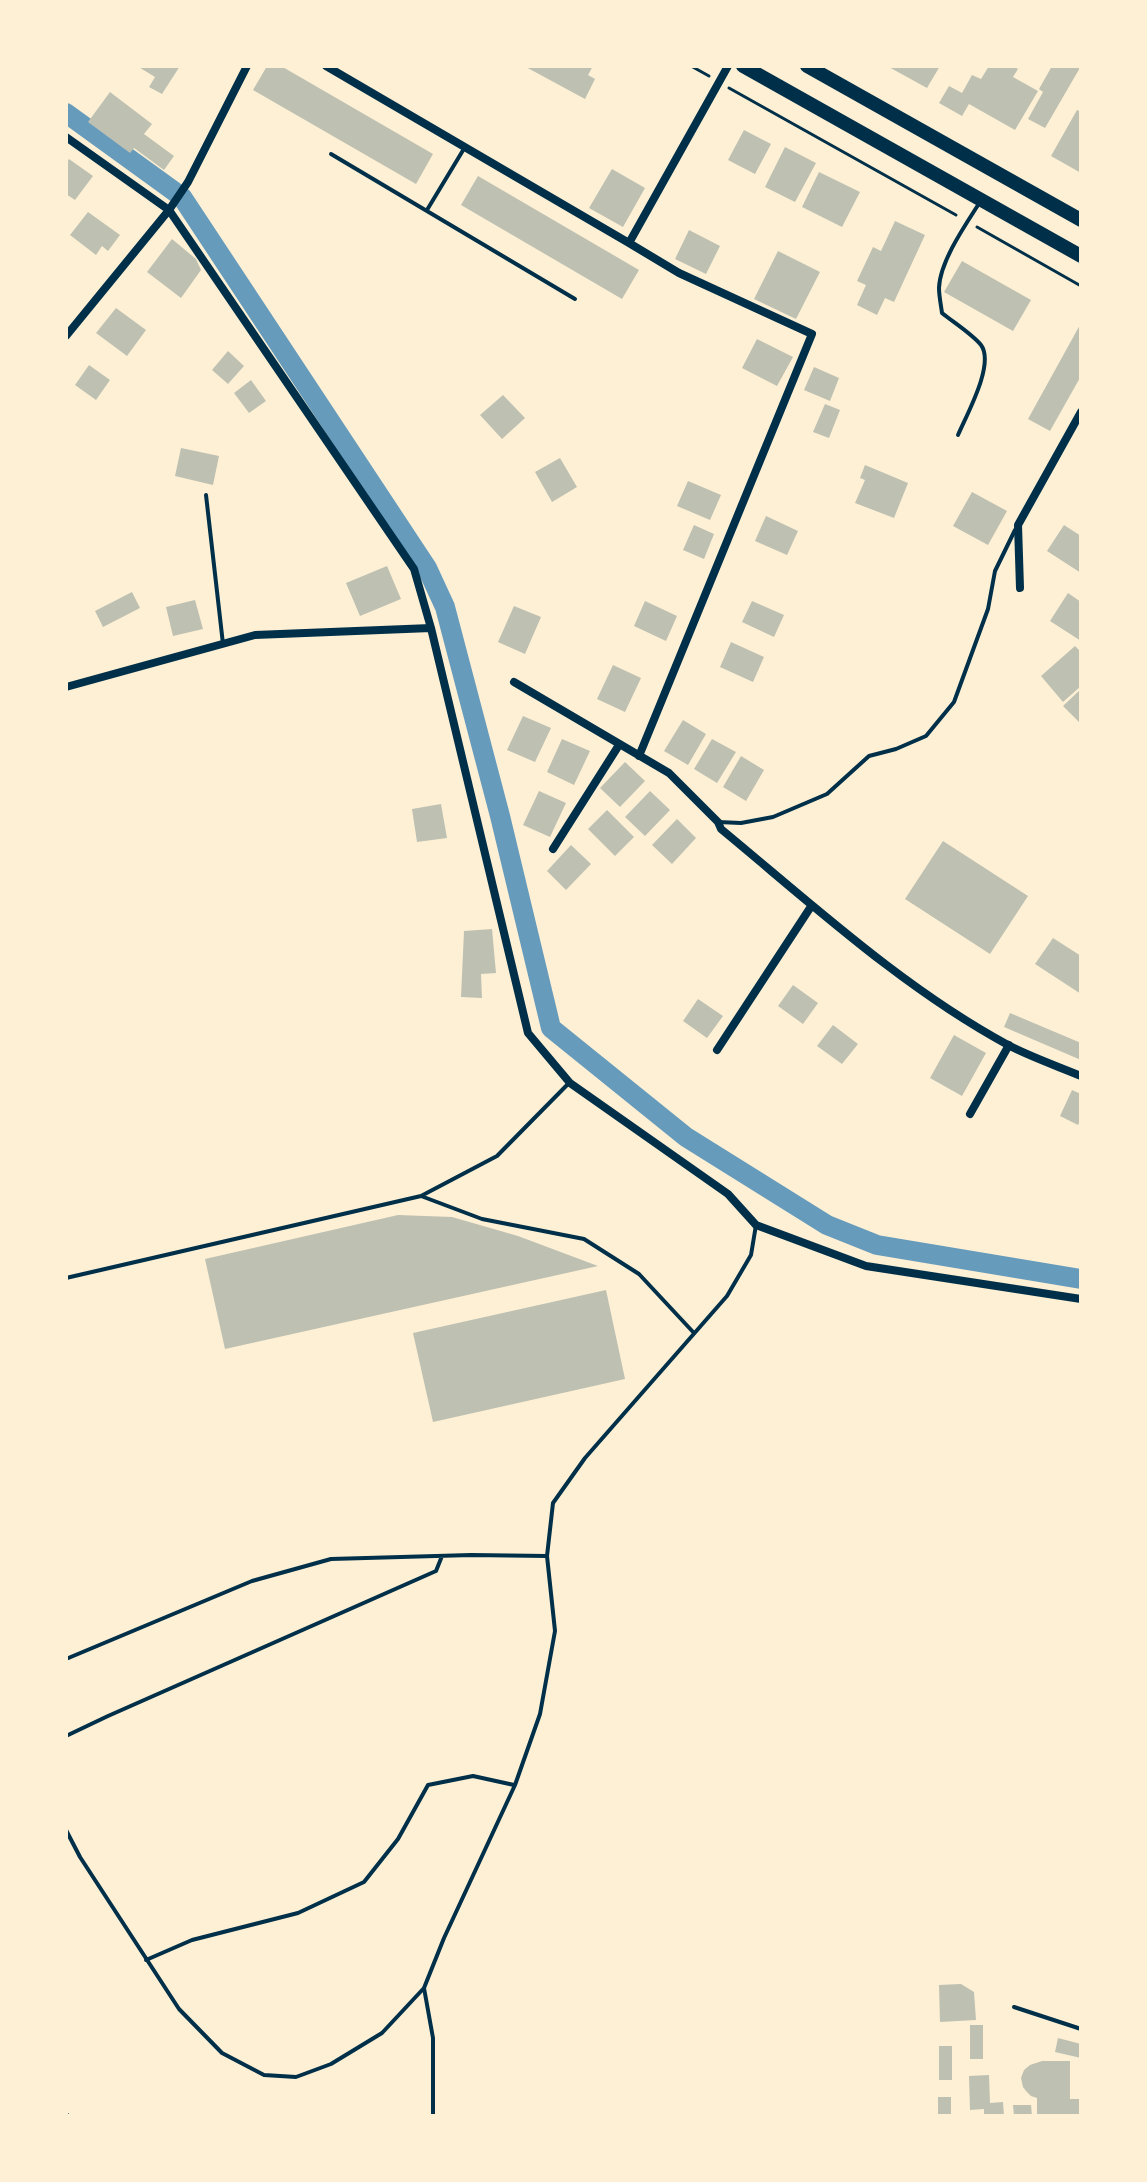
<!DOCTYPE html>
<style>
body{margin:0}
#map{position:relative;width:1147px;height:2182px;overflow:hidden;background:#fdf0d5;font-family:"Asap Condensed",sans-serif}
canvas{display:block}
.frame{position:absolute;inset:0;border:68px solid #fdf0d5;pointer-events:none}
</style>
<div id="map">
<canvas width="1147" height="2182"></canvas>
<div class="frame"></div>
</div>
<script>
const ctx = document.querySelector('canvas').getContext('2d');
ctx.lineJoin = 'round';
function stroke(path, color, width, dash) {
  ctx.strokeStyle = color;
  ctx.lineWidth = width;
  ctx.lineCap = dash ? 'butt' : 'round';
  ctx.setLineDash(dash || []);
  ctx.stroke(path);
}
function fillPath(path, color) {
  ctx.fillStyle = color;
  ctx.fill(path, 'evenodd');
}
stroke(new Path2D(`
 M66 113 182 197 427 568 445 607 500 816 551 1028 686 1137 827 1225 877 1245 1081 1279`), '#669bbc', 20);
fillPath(new Path2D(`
 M137 66H180L162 94 149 87 155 77Z
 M267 66H281L433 154 416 184 253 90Z
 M524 66H593L588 75 595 79 585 99Z
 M887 66H940L927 88Z
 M989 66H1013L1018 69 1013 77 1038 91 1015 130 969 104 962 116 939 103 949 86 962 93 972 75 981 79Z
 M1052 66H1081L1045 128 1028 119 1043 92 1039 89Z
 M110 92 152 124 144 134 174 156 164 170 134 148 130 153 88 122Z
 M1077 110 1081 112V173L1051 156Z
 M744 130 771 144 755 174 728 160Z
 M785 147 816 163 795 202 765 187Z
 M69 159 93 176 75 200 66 194V164Z
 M612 169 645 188 623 227 589 208Z
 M819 172 860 192 842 227 802 207Z
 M478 176 639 270 622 299 461 205Z
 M88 212 120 235 108 251 102 246 96 255 70 235Z
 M895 221 925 235 894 302 885 298 877 315 857 305 866 285 857 281 873 247 881 251Z
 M689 230 720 246 706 274 675 259Z
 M172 239 196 259 201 270 181 298 147 272Z
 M778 251 820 272 796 319 754 299Z
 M962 261 1031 300 1013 331 944 292Z
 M116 308 146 330 127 356 96 333Z
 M1081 323V376L1050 431 1028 419Z
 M757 339 793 357 777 386 742 368Z
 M228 351 244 366 228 384 212 370Z
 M89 365 110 380 96 400 75 385Z
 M814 367 839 378 830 401 804 390Z
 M251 380 266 401 249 413 234 393Z
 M503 395 525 418 502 439 480 415Z
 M825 404 840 410 829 438 813 432Z
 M181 448 219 456 213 485 175 476Z
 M560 458 577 487 552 502 535 472Z
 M865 465 908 483 894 518 855 503 865 480 860 478Z
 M688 481 721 495 710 520 677 506Z
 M972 492 1007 511 988 545 953 526Z
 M766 516 798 531 787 555 755 541Z
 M694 525 714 534 704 559 683 550Z
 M1064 525 1081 536V573L1047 551Z
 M387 566 401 599 360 616 346 583Z
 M132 592 140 608 103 627 95 611Z
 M1068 593 1081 602V641L1050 621Z
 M195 600 203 629 173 636 166 607Z
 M645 601 677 616 666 641 634 626Z
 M752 601 784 615 774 637 742 622Z
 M514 606 541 617 525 654 498 642Z
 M731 642 764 657 753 682 720 667Z
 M1075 646 1081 652V686L1063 702 1041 676Z
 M613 665 641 678 625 712 597 699Z
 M1081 689V720L1079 722 1063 706Z
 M523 716 551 728 535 762 507 750Z
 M683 720 706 734 688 765 664 751Z
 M562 739 590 751 574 785 547 772Z
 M712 739 736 752 717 783 694 769Z
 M741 756 764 770 746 801 723 787Z
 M625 762 645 781 620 807 600 788Z
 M539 791 566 803 550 837 523 825Z
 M650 791 670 810 645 836 625 817Z
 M441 804 447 838 417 842 412 809Z
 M607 810 634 837 615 856 588 829Z
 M677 819 696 838 672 864 652 845Z
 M943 841 1028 896 990 954 905 899Z
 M571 845 591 864 566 890 547 871Z
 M492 929 496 973 481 974 482 998 461 997 464 931Z
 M1053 938 1081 956V994L1035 964Z
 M793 985 818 1003 803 1024 778 1006Z
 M698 999 723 1016 707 1038 683 1021Z
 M1010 1013 1081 1043V1060L1004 1027Z
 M833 1025 858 1044 842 1064 817 1046Z
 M954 1035 986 1053 962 1096 930 1078Z
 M1072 1090 1081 1094V1119L1078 1125 1060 1116Z
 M398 1215 452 1217 518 1236 598 1266 225 1349 205 1259Z
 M606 1290 625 1379 433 1422 413 1333Z
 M961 1984 974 1992 976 2020 940 2022 939 1985Z
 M970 2025H983V2059H970Z
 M1058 2038 1081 2044V2058L1055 2052Z
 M939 2046H952V2080H939Z
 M1042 2061H1070V2099H1081V2116H1037V2098L1031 2096 1026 2091 1023 2087 1021 2078 1024 2070 1030 2065Z
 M989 2075 990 2103 1003 2102 1004 2116H984V2109L970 2110 969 2076Z
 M938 2097H951V2116H938Z
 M1013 2105H1031L1032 2116H1014Z`), '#bec0b2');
stroke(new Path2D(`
 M691 66 709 76
 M729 88 956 215
 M977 227 1081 286
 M66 2113 69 2116`), '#003049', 3);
stroke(new Path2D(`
 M331 154 575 299
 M427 210 465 147
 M958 435C967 414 995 364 981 345 972 334 953 322 942 313 941 305 939 296 939 288 940 261 966 224 980 202
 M206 495 223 644
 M718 822 741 823 773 817 827 794 869 756 896 749 926 736 954 702 988 609 995 571 1015 530
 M421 1196 482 1219 584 1239 639 1274 694 1333
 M66 1278 421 1196 497 1156 568 1084
 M66 1659 252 1581 331 1559 471 1555 547 1556
 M66 1736 108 1716 436 1571 442 1556
 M66 1830 80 1857 179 2009 222 2053 264 2075 296 2077 331 2064 382 2033 424 1988 444 1938 515 1785 540 1714 555 1631 547 1556 553 1503 585 1458 727 1296 751 1255 756 1225
 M146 1960 192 1940 298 1913 364 1882 398 1839 428 1785 473 1776 514 1785
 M424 1988 433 2038V2116
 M1014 2007 1081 2029`), '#003049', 4);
stroke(new Path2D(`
 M326 66 629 243 728 66
 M66 137 169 210 414 569 431 628 528 1033 570 1083 728 1194 756 1225 866 1266 1081 1299
 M629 243 679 273 812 334 639 756
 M66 336 169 210 188 182 247 66
 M1020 588 1018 525 1081 412
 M514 682 669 773 718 822 721 829C813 905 903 988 1008 1045 1031 1057 1057 1066 1081 1076
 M66 687 255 635 431 628
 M553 849 619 745
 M717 1050 812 905
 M970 1114 1009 1045`), '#003049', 8);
stroke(new Path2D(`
 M743 66 1081 256
 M807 66 1081 220`), '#003049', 14);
</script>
